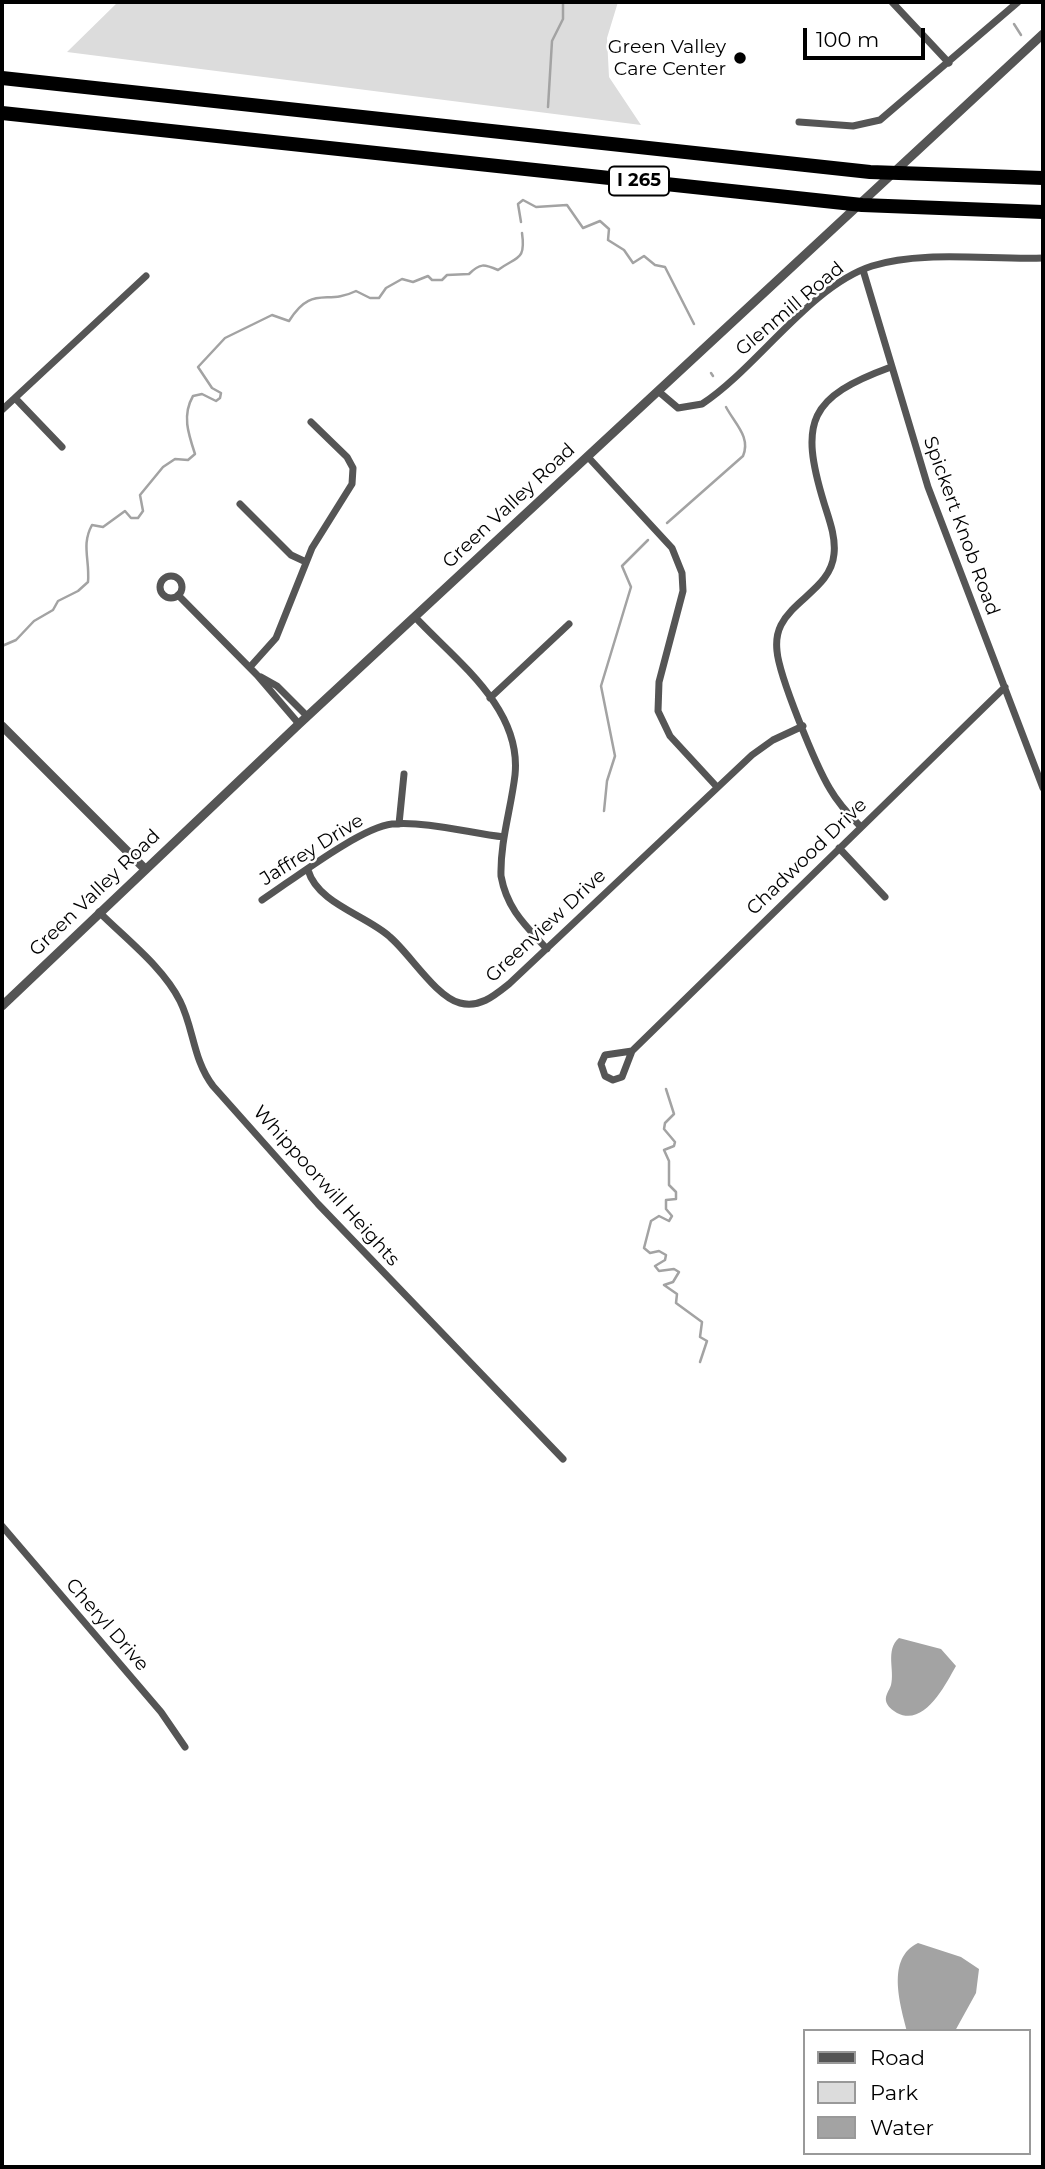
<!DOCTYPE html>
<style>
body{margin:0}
#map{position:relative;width:1045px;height:2169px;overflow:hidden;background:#fff;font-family:Montserrat,sans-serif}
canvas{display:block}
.frame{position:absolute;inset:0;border:4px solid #000;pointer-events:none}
.legend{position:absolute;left:803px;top:2029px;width:228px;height:126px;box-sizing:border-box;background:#fff;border:2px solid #999;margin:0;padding:9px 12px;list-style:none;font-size:21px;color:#000}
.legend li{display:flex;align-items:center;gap:14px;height:35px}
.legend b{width:35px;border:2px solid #999}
.scale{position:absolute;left:803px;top:28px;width:122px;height:32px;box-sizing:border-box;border:4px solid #000;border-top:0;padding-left:9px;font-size:21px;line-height:24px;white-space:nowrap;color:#000;-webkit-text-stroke:5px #fff;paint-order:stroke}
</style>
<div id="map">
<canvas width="1045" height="2169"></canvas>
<div class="frame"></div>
<ul class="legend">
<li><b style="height:9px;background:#555"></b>Road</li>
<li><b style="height:19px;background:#dcdcdc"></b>Park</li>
<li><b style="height:19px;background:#a3a3a3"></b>Water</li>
</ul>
<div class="scale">100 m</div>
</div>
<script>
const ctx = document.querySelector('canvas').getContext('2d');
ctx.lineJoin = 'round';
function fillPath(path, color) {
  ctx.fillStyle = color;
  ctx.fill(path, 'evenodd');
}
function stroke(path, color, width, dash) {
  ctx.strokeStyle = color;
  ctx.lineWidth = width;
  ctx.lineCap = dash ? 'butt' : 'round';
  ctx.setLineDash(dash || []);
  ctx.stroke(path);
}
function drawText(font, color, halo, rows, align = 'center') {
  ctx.font = font + ' Montserrat,sans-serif';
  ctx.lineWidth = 5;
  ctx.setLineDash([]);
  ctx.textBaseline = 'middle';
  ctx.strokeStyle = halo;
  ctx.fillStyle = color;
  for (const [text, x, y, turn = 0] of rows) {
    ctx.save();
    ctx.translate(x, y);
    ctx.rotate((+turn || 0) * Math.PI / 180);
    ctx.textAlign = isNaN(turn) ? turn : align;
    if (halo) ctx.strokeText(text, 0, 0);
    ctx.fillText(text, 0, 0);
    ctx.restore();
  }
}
fillPath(new Path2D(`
 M118 2H618L607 38 609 77 641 125 67 52Z`), '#dcdcdc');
fillPath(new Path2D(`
 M899 1638 941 1649 956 1666C945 1685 925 1727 897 1713 892 1710 887 1706 886 1701 885 1695 889 1691 891 1685 895 1670 885 1650 899 1638Z
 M918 1943 961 1957 979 1969 976 1993 955 2031H907C900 2004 886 1958 918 1943Z`), '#a3a3a3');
stroke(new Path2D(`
 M1014 24 1021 35
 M548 107 552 41 563 19V2
 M521 222 518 204 523 200 536 207 567 205 583 228 600 221 609 229 608 240 624 250 633 263 644 256 655 265 665 267 694 324
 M711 373 713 376
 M667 523 743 456C751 437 735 424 726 407
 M2 646 16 640 34 621 53 610 58 601 78 591 88 582C90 560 81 545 92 525L103 527 125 511 131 518H138L143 511 140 495 163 467 175 459 188 460 195 454C188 433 182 415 193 396L202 394 216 401 220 398 221 393 212 388 198 367 225 338 272 315 289 321C312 284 326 306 356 291L370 298H379L386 288 402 279 413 282 428 276 432 280H442L447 275 469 274C480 263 484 264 498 270 517 256 526 261 522 233
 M604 811 607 781 615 756 601 686 631 587 622 566 648 540
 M666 1089 674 1114 665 1123 664 1129 675 1142 674 1146 664 1150 669 1161V1185L676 1192V1199L666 1200V1209L672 1216 669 1221 659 1216 651 1221 644 1248 650 1253 659 1251 666 1255 665 1260 655 1266 659 1271 674 1269 679 1272 673 1282 664 1285 677 1294 676 1303 702 1322 700 1337 707 1341 700 1362`), '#a3a3a3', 2.5);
stroke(new Path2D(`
 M892 2 949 63
 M799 122 853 126 880 120 1018 2
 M863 270 928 487 1043 788
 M658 391 678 408 702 404C757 368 810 286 872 266 922 250 990 260 1043 258
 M15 398 62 447
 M2 410 146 276
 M588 457 672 548 682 573 683 591 659 682 658 711 670 736 717 787
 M240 504 291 555 306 562
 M160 587a11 11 0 1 1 22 0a11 11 0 1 1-22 0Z
 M178 595 257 675 299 724
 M415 617C456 661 522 708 515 775 511 809 500 842 501 876 507 909 525 925 547 949
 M250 667 276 638 312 548 352 484 353 468 347 457 311 422
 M261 677 277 686 307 716
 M490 698 569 624
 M399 824 404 774
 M860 826C849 815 838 803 830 789 816 766 779 676 777 651 776 642 777 633 781 625 795 598 831 587 834 554 836 537 829 519 824 503 799 421 809 397 891 367
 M839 848 885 897
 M308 870C318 904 366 915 390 937 410 954 436 997 460 1003 480 1008 494 996 509 984L752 755 773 740 803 726
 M262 900C291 881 361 827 392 824 427 821 469 833 504 837
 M99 912C126 939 163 967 180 1001 194 1029 193 1060 213 1086L318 1204 563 1459
 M632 1051 1005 687
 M632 1051 622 1077 613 1080 605 1076 601 1064 605 1055Z
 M2 1526 161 1712 185 1747`), '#555', 7);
stroke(new Path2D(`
 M2 726 145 869
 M2 1006 299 724 1043 34`), '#555', 9);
stroke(new Path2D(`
 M2 78 870 172 1043 178
 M2 113 862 205 1043 212`), '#000', 14);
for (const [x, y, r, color] of [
 [740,58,7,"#000"]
]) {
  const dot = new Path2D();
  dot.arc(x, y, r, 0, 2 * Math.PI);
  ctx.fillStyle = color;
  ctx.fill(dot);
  stroke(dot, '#fff', 2.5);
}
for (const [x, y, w] of [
 [639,181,60]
]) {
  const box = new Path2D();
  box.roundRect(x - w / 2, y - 14.5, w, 29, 5);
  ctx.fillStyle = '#fff';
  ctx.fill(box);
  stroke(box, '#000', 2);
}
drawText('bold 18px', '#000', null, [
 ["I 265",639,181]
]);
drawText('19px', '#000', '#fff', [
 ["Green Valley",726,47],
 ["Care Center",726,69]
], 'right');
drawText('19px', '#000', '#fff', [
 ["Glenmill Road",790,309,-40],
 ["Green Valley Road",509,506,-43],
 ["Spickert Knob Road",961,526,70],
 ["Jaffrey Drive",312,850,-32],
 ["Chadwood Drive",807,857,-44],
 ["Green Valley Road",95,893,-44],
 ["Greenview Drive",546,926,-43],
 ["Whippoorwill Heights",326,1186,48],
 ["Cheryl Drive",107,1625,49]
]);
</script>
